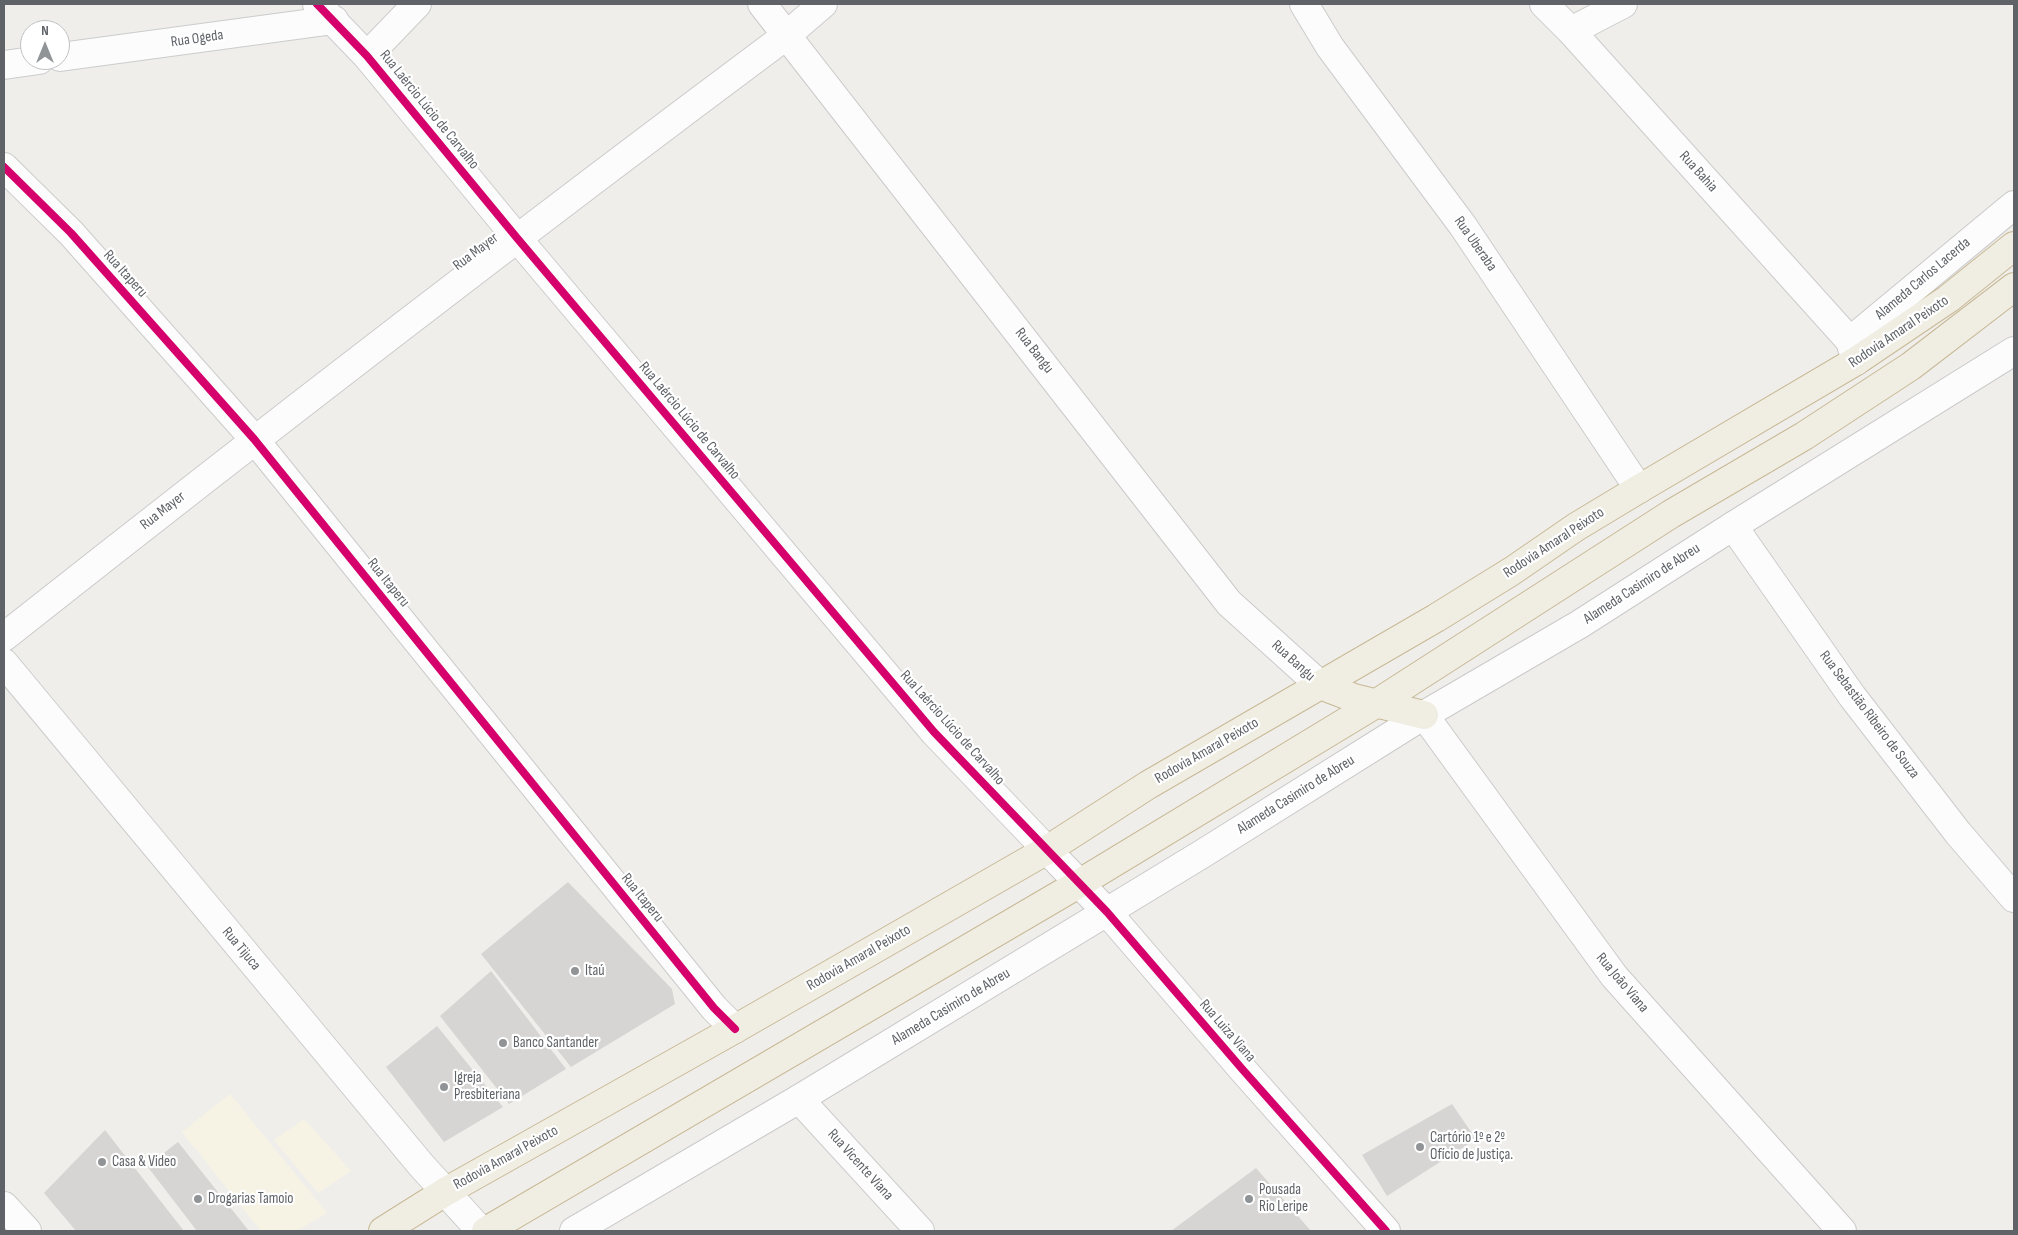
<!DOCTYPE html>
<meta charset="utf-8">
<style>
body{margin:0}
#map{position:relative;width:2018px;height:1235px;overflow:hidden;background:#efeeea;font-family:"Sofia Sans Condensed",sans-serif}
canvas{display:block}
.frame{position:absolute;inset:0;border:5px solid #5f6368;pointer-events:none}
.north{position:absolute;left:20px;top:20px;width:50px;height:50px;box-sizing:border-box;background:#fff;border:1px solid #bfc1c3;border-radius:50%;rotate:0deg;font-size:14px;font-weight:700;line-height:20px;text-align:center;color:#5f6368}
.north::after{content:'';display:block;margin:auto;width:18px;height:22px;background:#919496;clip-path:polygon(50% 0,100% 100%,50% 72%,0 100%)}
</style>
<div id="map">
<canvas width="2018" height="1235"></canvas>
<div class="frame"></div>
<div class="north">N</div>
</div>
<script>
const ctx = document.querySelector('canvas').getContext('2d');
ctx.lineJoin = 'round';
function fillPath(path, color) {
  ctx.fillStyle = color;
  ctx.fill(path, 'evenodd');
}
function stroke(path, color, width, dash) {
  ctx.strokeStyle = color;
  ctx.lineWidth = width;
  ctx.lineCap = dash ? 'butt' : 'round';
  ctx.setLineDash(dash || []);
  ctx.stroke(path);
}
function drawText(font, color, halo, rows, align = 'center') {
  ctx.font = font + ' "Sofia Sans Condensed",sans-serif';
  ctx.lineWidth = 4.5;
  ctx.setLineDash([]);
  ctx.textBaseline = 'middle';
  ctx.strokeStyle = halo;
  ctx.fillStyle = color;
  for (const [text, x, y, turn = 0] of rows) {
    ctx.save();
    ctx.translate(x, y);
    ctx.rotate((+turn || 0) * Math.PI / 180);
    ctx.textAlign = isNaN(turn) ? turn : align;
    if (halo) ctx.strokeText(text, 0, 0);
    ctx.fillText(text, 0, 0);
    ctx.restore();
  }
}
fillPath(new Path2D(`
 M230 1094 327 1213 296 1231H261L182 1132Z
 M304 1119 351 1171 318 1193 274 1140Z`), '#f7f3e4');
fillPath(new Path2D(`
 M568 882 672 989 675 1004 571 1067 481 954Z
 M491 971 566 1069 509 1104 440 1016Z
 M437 1026 503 1107 444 1142 386 1067Z
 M1452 1104 1476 1139 1387 1196 1362 1155Z
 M105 1130 184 1231H76L44 1193Z
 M178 1142 249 1231H197L147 1166Z
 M1256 1168 1311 1231H1171Z`), '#d6d5d3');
const street = new Path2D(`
 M317 4 367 56 517 238 934 732 1047 850
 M1304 4 1330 47 1463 226 1639 489
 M1544 4 1571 31 1850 341
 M1571 31 1623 4
 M787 35 823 4
 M367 56 417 4
 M60 57 334 20
 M4 65 39 60
 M4 167 71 233 254 439 714 1008 735 1029
 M1733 526 1852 696 1958 833 2014 898
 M4 663 421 1165 481 1231
 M799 1099 920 1231
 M4 1206 27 1231`);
const secondary = new Path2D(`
 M762 4 1229 603 1320 685
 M1856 361 1850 341 2014 205
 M4 637C262 433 523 232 787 35
 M1424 715 1614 976 1842 1231
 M1047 850 1107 912 1243 1070 1386 1231
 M574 1231 799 1099 1202 854 1424 715 1580 624 1733 526 2014 351`);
const highway = new Path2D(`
 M1320 685 1354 698 1424 715
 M383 1231 445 1192 735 1029 1047 850 1148 785 1436 618 1512 571 1576 527 1639 489 1856 361 1948 299 2014 246
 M486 1231 1080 883 1377 703 1671 514 1804 436 1911 366 2014 287`);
stroke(street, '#cbcccc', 30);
stroke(secondary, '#cacacb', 30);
stroke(highway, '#c8b996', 30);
stroke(street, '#fdfcfc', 28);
stroke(secondary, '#fdfcfc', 28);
stroke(highway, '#f0ede3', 28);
stroke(new Path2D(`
 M317 4 367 56 517 238 934 732 1107 912 1243 1070 1386 1231
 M4 167 71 233 254 439 714 1008 735 1029`), '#d6006c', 8);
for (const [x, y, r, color] of [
 [575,971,5,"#919496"],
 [503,1043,5,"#919496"],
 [444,1087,5,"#919496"],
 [1420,1147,5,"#919496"],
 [102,1162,5,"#919496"],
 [198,1199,5,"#919496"],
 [1249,1199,5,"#919496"]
]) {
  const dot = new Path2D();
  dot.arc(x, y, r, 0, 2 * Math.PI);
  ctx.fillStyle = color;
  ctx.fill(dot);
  stroke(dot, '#fff', 2);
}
drawText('15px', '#5f6368', '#fff', [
 ["Rua Ogeda",197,39,-8],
 ["Rua Laércio Lúcio de Carvalho",429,110,51],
 ["Rua Bahia",1698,172,48],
 ["Rua Uberaba",1475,244,55],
 ["Rua Mayer",476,252,-37],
 ["Rua Itaperu",125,274,48],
 ["Alameda Carlos Lacerda",1923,279,-40],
 ["Rodovia Amaral Peixoto",1899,332,-34],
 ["Rua Bangu",1034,351,52],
 ["Rua Laércio Lúcio de Carvalho",689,421,50],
 ["Rua Mayer",163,511,-38],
 ["Rodovia Amaral Peixoto",1554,543,-33],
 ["Rua Itaperu",388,583,51],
 ["Alameda Casimiro de Abreu",1642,584,-33],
 ["Rua Bangu",1293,661,42],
 ["Rua Sebastião Ribeiro de Souza",1869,715,53],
 ["Rua Laércio Lúcio de Carvalho",952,728,48],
 ["Rodovia Amaral Peixoto",1207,751,-30],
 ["Alameda Casimiro de Abreu",1296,795,-32],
 ["Rua Itaperu",642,898,51],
 ["Rua Tijuca",241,949,50],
 ["Rodovia Amaral Peixoto",859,958,-30],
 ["Rua João Viana",1622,983,50],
 ["Alameda Casimiro de Abreu",951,1007,-31],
 ["Rua Luiza Viana",1227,1031,49],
 ["Rodovia Amaral Peixoto",506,1158,-29],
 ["Rua Vicente Viana",860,1165,48]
]);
drawText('15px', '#5f6368', '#fff', [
 ["Itaú",585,971],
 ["Banco Santander",513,1043],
 ["Igreja",454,1078],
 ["Presbiteriana",454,1095],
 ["Cartório 1º e 2º",1430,1138],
 ["Ofício de Justiça.",1430,1155],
 ["Casa & Video",112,1162],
 ["Pousada",1259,1190],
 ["Rio Leripe",1259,1207],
 ["Drogarias Tamoio",208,1199]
], 'left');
</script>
